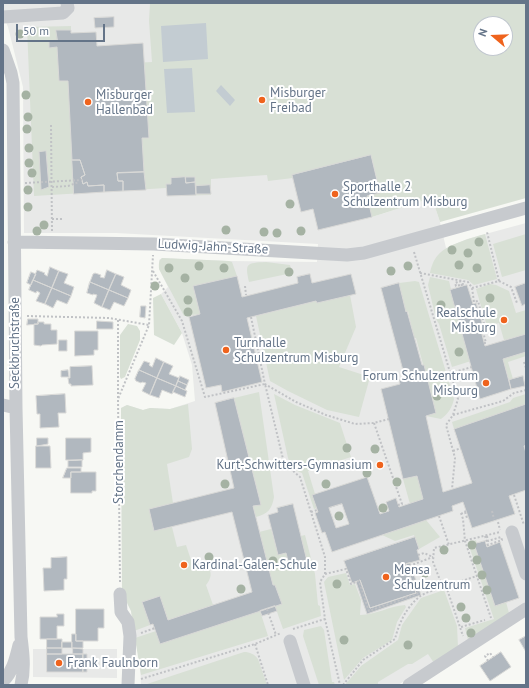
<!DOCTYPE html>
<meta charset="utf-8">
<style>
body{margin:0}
#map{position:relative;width:529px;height:688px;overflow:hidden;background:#f7f8f4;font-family:"PT Sans",sans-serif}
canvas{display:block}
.frame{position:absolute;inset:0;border:4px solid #647488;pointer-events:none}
.north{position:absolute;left:473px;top:16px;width:40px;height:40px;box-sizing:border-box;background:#fff;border:1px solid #c1c7cf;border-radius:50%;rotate:289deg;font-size:11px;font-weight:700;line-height:16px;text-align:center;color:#647488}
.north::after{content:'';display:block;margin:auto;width:14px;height:18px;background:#ef631d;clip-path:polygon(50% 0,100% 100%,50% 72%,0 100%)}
.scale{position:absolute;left:16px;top:24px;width:89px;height:18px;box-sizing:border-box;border:2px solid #647488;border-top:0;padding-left:5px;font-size:12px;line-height:14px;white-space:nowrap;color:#647488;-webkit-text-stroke:3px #fff;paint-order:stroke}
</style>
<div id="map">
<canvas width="529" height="688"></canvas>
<div class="frame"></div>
<div class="north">N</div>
<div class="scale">50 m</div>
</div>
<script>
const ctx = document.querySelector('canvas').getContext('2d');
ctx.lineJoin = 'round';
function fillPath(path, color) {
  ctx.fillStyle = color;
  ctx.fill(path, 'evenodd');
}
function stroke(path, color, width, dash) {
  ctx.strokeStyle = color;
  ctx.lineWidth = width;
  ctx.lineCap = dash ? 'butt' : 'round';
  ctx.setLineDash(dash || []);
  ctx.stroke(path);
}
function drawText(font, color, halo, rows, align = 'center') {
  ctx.font = font + ' "PT Sans",sans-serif';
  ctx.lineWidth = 4;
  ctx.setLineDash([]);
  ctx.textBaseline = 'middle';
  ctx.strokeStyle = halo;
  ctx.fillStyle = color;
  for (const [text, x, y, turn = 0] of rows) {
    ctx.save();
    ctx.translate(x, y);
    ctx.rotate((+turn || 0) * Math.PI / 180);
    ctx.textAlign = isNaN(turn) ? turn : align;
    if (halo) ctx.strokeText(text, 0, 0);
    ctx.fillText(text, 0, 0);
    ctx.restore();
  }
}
fillPath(new Path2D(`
 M3 3H373L371 155 380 193 372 217 432 198 440 222 446 248 467 239 526 223V602L434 663 398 685H141L140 666 131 611 122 594 121 408 127 405 143 410 150 408 170 409 195 401 192 365 182 333 161 294 168 287 159 269V260L162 258 229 261 317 262 318 244 116 233H24L23 87 8 27 3 15Z
 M33 649H117V678L33 677Z`), '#e8e9e8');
fillPath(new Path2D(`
 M150 3H526V198L440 222 432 198 372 217 367 196 380 192 371 155 292 175 293 178 268 181 267 175 211 179V195L167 196 166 188 34 196 27 27 71 26V33L96 32 98 57 96 65 152 62 149 21ZM481 24H505V48H481Z
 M485 234 497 279 474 285 468 280 430 273C431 267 434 259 438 255 448 244 471 238 485 234Z
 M526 234V270L502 277 493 244Z
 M162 258 229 261 232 262 237 276 193 286 200 314 184 316 159 269C159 265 158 261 162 258Z
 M266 262 290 265 292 273 249 282C245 263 246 263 266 262Z
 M430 277 449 281 451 289 450 290 471 361 452 367 439 324 436 319 428 285Z
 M415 281 419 282 454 399C452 408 448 414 441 419L426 416 436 413 416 338H414L408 311 406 312 399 283Z
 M490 284 496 285 509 291 516 313 526 310V334L504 340 499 323 487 326 476 289Z
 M161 294 182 333 174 345 154 335 153 298Z
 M350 295 356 327 339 367 370 377 359 417 327 410 288 391 270 381 256 316 316 301 317 303Z
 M128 324 137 326 140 331V340L125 377 121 379 120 377V335Z
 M526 352V356L508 362 513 379 509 380 503 359Z
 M259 392 274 497C272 509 268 514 256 517L253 506 261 504 234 398Z
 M274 394 295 405 340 423 351 457 308 471 315 494 317 508 314 509 302 473C294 471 291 465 288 458Z
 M526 394V404L454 429 452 422 510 402 513 398Z
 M188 404 192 449 189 457 167 464 173 503 149 509 154 531 172 527 177 547 186 545 191 560C205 561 218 571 206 585L213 605 168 620 159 596 142 602 150 625 134 631 131 611 122 592 121 408 127 405 143 410 150 408 170 409Z
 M418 476 423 499 410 504 403 479Z
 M426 520 440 537 419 549 414 535 395 541 382 535Z
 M271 529 278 555 286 553 289 565 307 561 301 536 305 535 315 574 318 605 320 606 321 616 283 629 275 606 282 604 275 585H273L259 532Z
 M476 540 477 544 474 545 495 606 506 602 509 613 468 640 465 628 494 619 468 543Z
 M346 573 350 585 355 584 361 600 360 615C376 615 389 606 405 605L406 607 397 622 392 640 363 658 344 680 324 582 328 577Z
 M444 590 457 626 458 647 434 663 428 654 412 664H408L378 682V685H345L361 666 398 640 402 625 421 598Z
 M260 611 268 636 141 675 135 638 156 631Z
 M321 626 324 630 332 682H334L335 685H319L303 636 304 630Z
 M244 652C250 652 254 654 258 659L267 685H144Z`), '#d8e0d5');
fillPath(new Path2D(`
 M206 23 208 59 163 62 161 26Z
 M192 68 195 112 167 113 164 69Z
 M221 85 235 100 230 106 216 91Z`), '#c3ccd2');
const building = new Path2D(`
 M114 17V27L95 28 94 18Z
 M56 30H71V33L96 32 97 46 143 43 149 138H142L144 172 117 173 118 181H123V191L104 192V185L88 186 87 182 83 184 81 177 85 175 80 160H72L68 81H59L57 47 49 48V41L57 40Z
 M46 151 49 187 41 190 39 152Z
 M371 155 380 193 367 196 372 217 318 230 313 209 301 212 292 175Z
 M72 160H80L85 175 81 177 83 184 87 182 88 186 104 185V192L74 194Z
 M144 172 146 190 123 191V181H118L117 173Z
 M185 177 186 183 195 182 196 195 167 196 166 184H171V178Z
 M186 177H195V182L186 183Z
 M210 185 211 194H196V186Z
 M50 267 59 271 52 288 33 280 37 270 45 273 44 274 47 276Z
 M107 270 116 274 109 290 90 282 93 274 95 273 101 275 100 277 104 278Z
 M59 271 68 274 64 283 74 287 71 296 52 288Z
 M31 272 36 274 31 285 27 283Z
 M116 274 124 277 121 285 131 290 128 298 109 290Z
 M310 274 312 283 351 274 356 294 317 303 316 301 247 318 262 382 222 392 221 385 206 388 189 317 200 314 193 286 237 276 242 297 298 283 297 277Z
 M33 280 52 288 45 304 36 301 40 293 37 291 36 293 29 290Z
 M90 282 109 290 102 307 94 303 97 295 93 294V295L87 293Z
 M399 283 406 312 407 311 422 365H424L436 413 426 416 443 492 472 483 454 429 526 404V445L524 446 526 453V490L509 496 515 514 472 528 463 502 452 506 453 511 332 552 325 532 322 533 315 513 318 512 312 495 367 477 380 514 389 511 386 502 396 498 399 507 423 499 417 476 403 479 381 389 400 384 399 380 405 378 381 288ZM342 504 349 524 336 528 329 508Z
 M526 283V306L525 304 522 306 515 287Z
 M467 285 473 304 476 303 483 326 480 327 485 346 526 334V352L503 359 511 389 480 399 450 290Z
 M52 288 71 296 67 304 57 300 53 308 45 304Z
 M109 290 128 298 124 306 114 302 110 310 102 307Z
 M141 306H146L145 318 140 317Z
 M28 319H38V324L27 325Z
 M97 321 113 322V329H97Z
 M38 322H44V324H51V330H57V344L42 345 41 346 34 345V324H38Z
 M75 331H98V350H94V355L75 356Z
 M59 340H67V351H59Z
 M156 358 164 362 157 378 139 370 144 361 150 363 149 365 152 367Z
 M164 362 173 366 169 374 179 378 176 386 157 378Z
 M92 366 93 385 71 386V384H69L68 378H70V367Z
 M68 370 69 377H61V371Z
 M139 370 157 378 150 395 142 391 146 383 142 382 141 383 136 381 135 379Z
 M180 376 189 380 187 385 178 381Z
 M523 376 525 386 511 389 509 380Z
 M157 378 176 386 172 394 162 390 159 398 150 395Z
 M178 381 187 385 185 390 176 386Z
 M176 386 187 391 185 397 173 392Z
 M65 394 66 413H58L59 427 40 428V414H37L36 396Z
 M234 398 261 505 253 506 273 585H275L282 604 160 644 153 624 150 625 142 602 160 596 168 620 252 592 232 512 154 531 149 509 234 488 215 403Z
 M37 438H48V444L37 446Z
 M66 438H91V452L83 453V460H66Z
 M36 446H50L51 468H36Z
 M82 460V467H68V461Z
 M67 468H81V472H71V478H63Z
 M71 472H96V491H92V493H71Z
 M293 504 307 561 289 565 286 553 278 555 268 515 278 512 277 508Z
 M415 537 419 549 417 550 420 560 406 564 416 593 370 608 360 580 352 583 344 561Z
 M485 541 487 547 500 542 519 598 495 606 474 544Z
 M67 557V579H64V590L44 591 43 568H51V558Z
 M410 563 421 595 367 614 356 582 360 580 370 608 416 593 406 564Z
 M275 606 277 611 262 616 260 611Z
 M76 609H104V628H98V641H76Z
 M57 614H64V626H57V639H40V617H57Z
 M72 634H76V641H83V648H72Z
 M526 636V652L519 640Z
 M47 639H62V648H47Z
 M62 642H72V648H62Z
 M47 648H62V654H47Z
 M73 648 83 649V654H73Z
 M501 652 511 667 490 681 480 666Z
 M47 654H83V672H47Z
 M83 654H87V672H83Z`);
fillPath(building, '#b1b8bf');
stroke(building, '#d9d9d7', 1);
stroke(new Path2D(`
 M51 125 52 231
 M25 183 82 180
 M52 187 68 186 79 182
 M52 219H64
 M414 252 458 399 453 415 446 425 455 458 452 489
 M153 271 182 321 205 397 265 384 284 463 300 477 325 557V574L320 582 325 619 340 685
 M420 273 468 282 472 288 499 281 487 232
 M499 281 511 287 517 303
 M245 286 246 295
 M462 286 460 281 455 283 456 286 463 284V281
 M472 288 474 302 478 301 485 327 482 328 486 343H484
 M27 316 109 318 149 325
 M251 317 265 384 296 402 326 415 355 424 374 423 389 419
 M118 320V398
 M524 362 526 368
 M451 373 472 367
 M453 415 503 401 514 393 526 390
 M374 423 402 504 398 505
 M453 451 461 448
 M514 495 524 525
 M492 511 494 519
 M311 512 317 510
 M465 512 467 518
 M461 513 463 519 465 541 491 618
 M461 514 466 511
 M439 516 449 545
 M498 522 500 530
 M485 536 488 545
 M487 536 488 541 501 537 502 540 488 545V546
 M418 555 424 553 433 557
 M325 574 346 569 351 584 359 581 369 611 419 593 409 566 433 557
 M120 582 118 399 149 325 153 255
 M446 586 477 576
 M443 588 446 586 463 636
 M267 609 276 635
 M461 627 485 620
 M293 629 325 619
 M141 633 155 628
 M255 644 268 685
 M488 661 485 656 490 653 493 657
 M141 679 255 644 281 633
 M343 685 363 660 395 639C399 623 406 608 419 597 425 592 436 590 443 588L433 562 434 548 500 532`), '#c0c2c5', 2, [2, 2]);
stroke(new Path2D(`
 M3 17 63 13 68 8 67 3
 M3 50 11 73 13 83 16 408 21 637C23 653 25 669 21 685
 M14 242 154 244 347 255 364 253 526 208
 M3 405 16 408
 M512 532 526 574
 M120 594 121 612 128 622 130 636 128 685
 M290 641 304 685
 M3 681C13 672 16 657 19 645
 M409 685 526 609`), '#c7cace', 13);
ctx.fillStyle = '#a5b2a3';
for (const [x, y] of [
 [20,34],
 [26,95],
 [28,117],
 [27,129],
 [29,148],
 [29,163],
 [32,173],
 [28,190],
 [290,204],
 [28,207],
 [44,225],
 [226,230],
 [37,231],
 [301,231],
 [264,232],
 [277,233],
 [479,242],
 [452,250],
 [468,253],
 [459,265],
 [199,266],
 [408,266],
 [169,268],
 [224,268],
 [477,268],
 [391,271],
 [289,272],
 [185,278],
 [155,286],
 [490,298],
 [188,300],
 [441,305],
 [188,312],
 [459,352],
 [437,396],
 [347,448],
 [375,449],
 [367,473],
 [397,482],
 [225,484],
 [326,484],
 [383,508],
 [339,516],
 [472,545],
 [444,550],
 [209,557],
 [477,560],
 [273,561],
 [222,565],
 [425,573],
 [482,575],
 [337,584],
 [241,589],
 [487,590],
 [461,607],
 [466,618],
 [471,633],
 [344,640],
 [408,645]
]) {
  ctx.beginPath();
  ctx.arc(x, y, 4.5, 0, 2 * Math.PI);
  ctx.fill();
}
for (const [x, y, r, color] of [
 [262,100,4,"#ef631d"],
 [88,102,4,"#ef631d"],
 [335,194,4,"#ef631d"],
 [504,320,4,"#ef631d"],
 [226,350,4,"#ef631d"],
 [486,383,4,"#ef631d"],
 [380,465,4,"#ef631d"],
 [184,565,4,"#ef631d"],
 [386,577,4,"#ef631d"],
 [59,663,4,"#ef631d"]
]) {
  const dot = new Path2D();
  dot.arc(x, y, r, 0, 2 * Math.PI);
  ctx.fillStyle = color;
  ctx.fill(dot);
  stroke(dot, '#fff', 1.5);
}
drawText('13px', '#647488', '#fff', [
 ["Misburger",270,93],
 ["Freibad",270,108],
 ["Misburger",96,95],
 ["Hallenbad",96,110],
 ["Sporthalle 2",343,187],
 ["Schulzentrum Misburg",343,202],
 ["Realschule",496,313,"right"],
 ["Misburg",496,328,"right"],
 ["Turnhalle",234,343],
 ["Schulzentrum Misburg",234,358],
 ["Forum Schulzentrum",478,376,"right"],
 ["Misburg",478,391,"right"],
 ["Kurt-Schwitters-Gymnasium",372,465,"right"],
 ["Kardinal-Galen-Schule",192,565],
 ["Mensa",394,570],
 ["Schulzentrum",394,585],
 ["Frank Faulnborn",67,663]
], 'left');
drawText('13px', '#647488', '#fff', [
 ["Ludwig-Jahn-Straße",213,247,3],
 ["Seckbruchstraße",15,343,-90],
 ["Storchendamm",119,462,-90]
]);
</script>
